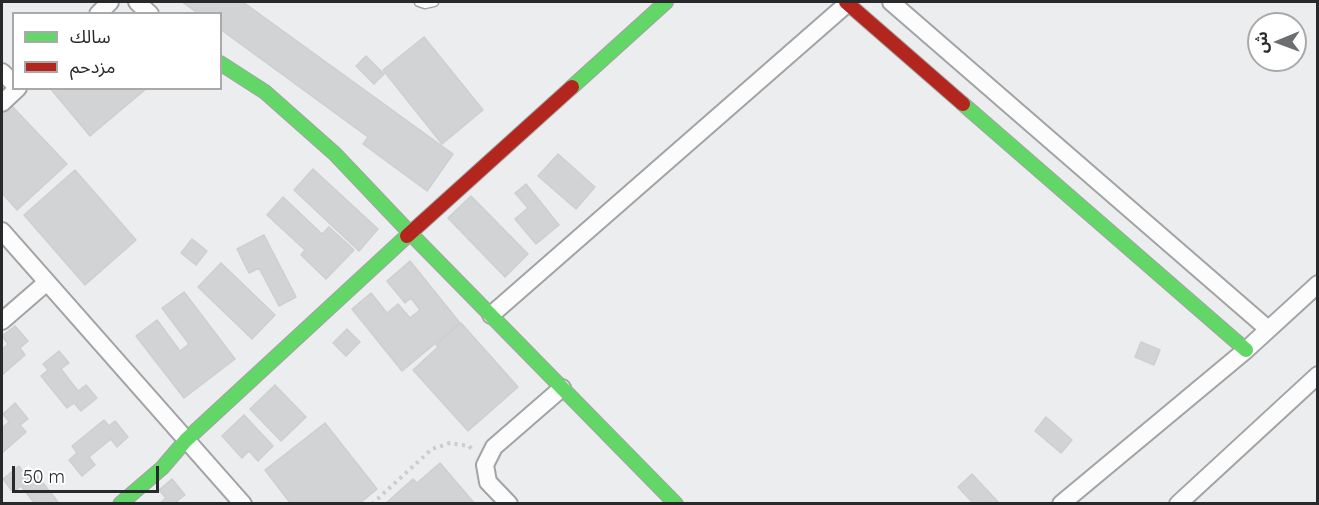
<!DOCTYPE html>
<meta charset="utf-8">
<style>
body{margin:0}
#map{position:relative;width:1319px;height:505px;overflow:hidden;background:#ebedef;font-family:Quicksand,"Noto Sans Arabic",sans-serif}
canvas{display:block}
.frame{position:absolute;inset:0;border:3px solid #28292b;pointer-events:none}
.legend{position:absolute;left:12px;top:12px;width:210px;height:78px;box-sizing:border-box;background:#fff;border:2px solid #a9a9aa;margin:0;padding:8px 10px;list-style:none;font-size:18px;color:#28292b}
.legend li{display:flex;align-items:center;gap:12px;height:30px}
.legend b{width:30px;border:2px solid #a9a9aa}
.north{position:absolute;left:1247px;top:12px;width:60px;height:60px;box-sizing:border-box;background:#fff;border:2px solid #a9a9aa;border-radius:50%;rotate:269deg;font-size:16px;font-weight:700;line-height:24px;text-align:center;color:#28292b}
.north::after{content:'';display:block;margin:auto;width:21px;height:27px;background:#6c6e70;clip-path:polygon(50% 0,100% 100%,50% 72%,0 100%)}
.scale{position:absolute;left:12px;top:466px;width:147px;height:27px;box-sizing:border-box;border:3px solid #28292b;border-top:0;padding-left:8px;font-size:18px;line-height:21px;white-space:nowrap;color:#28292b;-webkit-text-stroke:4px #fff;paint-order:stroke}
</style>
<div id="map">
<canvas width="1319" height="505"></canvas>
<div class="frame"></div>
<ul class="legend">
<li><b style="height:8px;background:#63d668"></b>سالك</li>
<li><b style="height:8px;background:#b3261e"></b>مزدحم</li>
</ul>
<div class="north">ش</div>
<div class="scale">50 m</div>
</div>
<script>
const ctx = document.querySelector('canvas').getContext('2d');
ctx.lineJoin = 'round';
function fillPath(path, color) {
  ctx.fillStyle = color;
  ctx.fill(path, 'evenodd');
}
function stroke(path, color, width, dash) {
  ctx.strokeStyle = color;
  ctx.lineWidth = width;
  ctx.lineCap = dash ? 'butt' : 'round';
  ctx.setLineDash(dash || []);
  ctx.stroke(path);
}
const building = new Path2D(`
 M182 2H243L453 154 427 191 363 144 368 137 220 29V14H199Z
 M424 37 483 110 442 144 383 70Z
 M366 56 384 74 374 84 356 66Z
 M50 88H147L90 136Z
 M8 102 67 164 17 210 2 193V108Z
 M558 154 595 187 576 209 538 176Z
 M313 169 378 229 359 251 294 190Z
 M75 170 136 240 85 285 24 215Z
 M526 184 559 225 536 244 515 219 528 208 515 193Z
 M471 196 528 254 505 277 448 218Z
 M283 197 322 234 329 227 354 250 326 279 301 255 305 250 267 215Z
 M264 235 296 297 279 306 259 268 249 273 237 249Z
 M192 239 207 251 196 265 181 253Z
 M410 261 460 323 402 371 352 309 371 293 387 313 398 304 410 318 420 310 411 298 405 303 387 281Z
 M221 263 275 315 252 339 198 287Z
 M184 292 235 359 184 398 136 336 157 320 180 351 189 344 162 308Z
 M461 323 518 387 468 431 413 370 438 347 436 345Z
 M15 326 28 341 20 348 25 355 2 375V350L8 344 2 336Z
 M347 329 360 342 346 356 333 343Z
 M1141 342 1160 350 1154 365 1135 357Z
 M59 351 69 363 61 369 78 391 86 385 97 398 81 411 74 403 67 408 41 376 48 370 43 364Z
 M275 385 306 417 281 441 250 409Z
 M15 403 28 419 20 425 26 432 2 453V428L9 422 3 414Z
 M244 415 273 446 258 461 249 451 242 458 222 436Z
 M1046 417 1072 440 1061 453 1035 431Z
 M104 420 109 426 115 421 128 437 117 447 111 439 89 457 95 465 82 476 69 460 77 453 72 446Z
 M325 423 377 489 359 504H291L265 470Z
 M440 463 475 504H385L413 479 417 483Z
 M19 466 25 475 32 469 58 502 56 504H35L21 486 13 492 3 479Z
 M972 474 1000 504H974L958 487Z
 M172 479 185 495 177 501 179 504H159L166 498 159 490Z`);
fillPath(building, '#d2d3d5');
stroke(building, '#cdcfd1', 1.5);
const lane = new Path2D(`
 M419 2 425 4 434 2`);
const street = new Path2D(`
 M137 2 150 14
 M891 2 1268 329
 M98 14 110 2
 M2 72 14 84
 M2 103 18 88
 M2 231 243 504
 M491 315 848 3
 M2 321 47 282
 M509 504 488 482 485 465 494 447 562 388
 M1061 504 1246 350 1318 284
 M1178 504 1318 375`);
const fast = new Path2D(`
 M220 63 265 92 335 154 410 233 676 504
 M572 87 666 2
 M963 104 1246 350
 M120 504 162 468 186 440 407 236`);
const jam = new Path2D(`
 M846 2 963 104
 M407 236 572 87`);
stroke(lane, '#a1a3a4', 11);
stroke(street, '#a1a3a4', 20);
stroke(fast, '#a1a3a4', 16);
stroke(jam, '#a1a3a4', 16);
stroke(new Path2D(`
 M372 504 432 449 450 443 469 446 473 451`), '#cbcccd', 4, [3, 4.5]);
stroke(lane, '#fcfcfd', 8);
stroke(street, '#fcfcfd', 16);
stroke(fast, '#63d668', 14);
stroke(jam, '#b3261e', 14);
</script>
